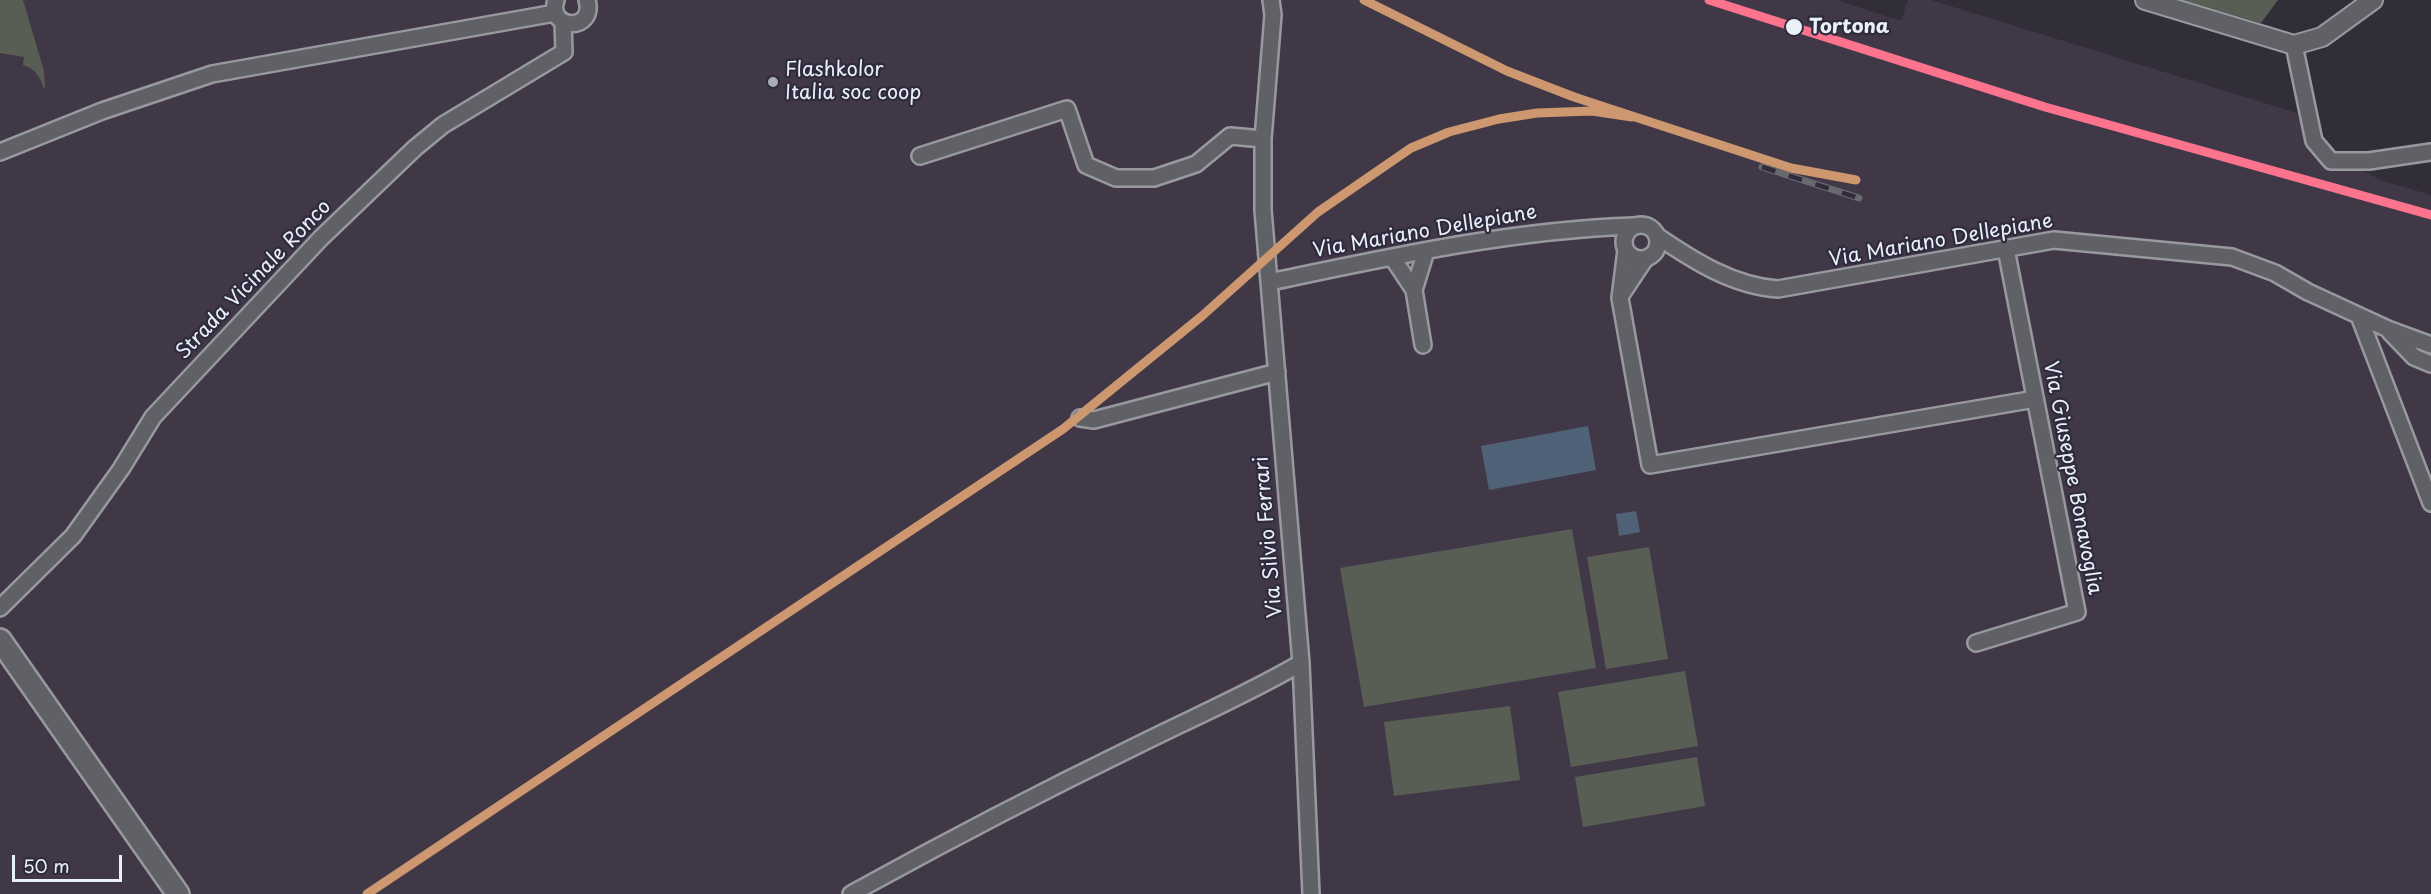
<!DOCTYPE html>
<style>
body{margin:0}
#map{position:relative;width:2431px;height:894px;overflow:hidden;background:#312e39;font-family:"Playpen Sans",sans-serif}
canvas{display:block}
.scale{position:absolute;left:12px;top:855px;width:110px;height:27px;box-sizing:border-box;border:3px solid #e8f1f8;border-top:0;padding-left:8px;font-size:18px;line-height:21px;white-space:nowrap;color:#e8f1f8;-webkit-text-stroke:4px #2f2a3d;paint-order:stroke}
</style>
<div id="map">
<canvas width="2431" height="894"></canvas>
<div class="scale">50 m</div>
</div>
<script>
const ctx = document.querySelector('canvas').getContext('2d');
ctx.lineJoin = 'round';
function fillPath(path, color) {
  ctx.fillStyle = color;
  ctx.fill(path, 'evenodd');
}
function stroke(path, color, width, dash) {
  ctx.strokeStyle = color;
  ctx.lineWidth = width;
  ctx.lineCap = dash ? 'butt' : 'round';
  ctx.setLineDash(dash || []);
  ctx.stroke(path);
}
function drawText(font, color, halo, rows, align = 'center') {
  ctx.font = font + ' "Playpen Sans",sans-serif';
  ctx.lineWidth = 4.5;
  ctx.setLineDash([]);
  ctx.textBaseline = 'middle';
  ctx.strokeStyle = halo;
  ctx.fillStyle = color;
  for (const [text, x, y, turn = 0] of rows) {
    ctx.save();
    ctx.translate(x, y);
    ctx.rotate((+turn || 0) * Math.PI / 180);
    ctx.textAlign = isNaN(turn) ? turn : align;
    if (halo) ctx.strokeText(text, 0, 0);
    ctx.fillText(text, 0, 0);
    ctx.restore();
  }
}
fillPath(new Path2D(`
 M0 0H1837L1901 21 1908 0H1931L2303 115 2317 160 2344 169 2357 167 2380 180 2431 195V894H0Z`), '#413847');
fillPath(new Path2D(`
 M0 0H23L44 71 45 90C40 78 37 69 23 65L24 57 0 53Z
 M2182 0H2278L2261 23Z
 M1572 529 1596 668 1364 707 1340 568Z
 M1649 547 1668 659 1606 669 1587 557Z
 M1685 671 1698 746 1571 767 1558 692Z
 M1510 706 1520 780 1394 796 1384 722Z
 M1697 757 1705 806 1583 827 1575 777Z`), '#595e55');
fillPath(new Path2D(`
 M1588 426 1596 470 1489 490 1481 446Z
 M1636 511 1640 532 1619 536 1616 514Z`), '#506278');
const minor = new Path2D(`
 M556 0C546 30 596 33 587 0
 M1271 0 1273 15 1263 139V210L1301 663 1311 894
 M2294 45 2314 141 2331 161H2369L2431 152
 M0 152 102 111 212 74 555 13
 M920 156 1067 109 1086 165 1116 178H1154L1196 164 1230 136 1263 139
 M1624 242a17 17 0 1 1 34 0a17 17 0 1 1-34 0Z
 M1657 236C1694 261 1733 286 1778 289L2054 240 2232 257 2275 273 2308 292 2388 329 2431 345
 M1626 250 1620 298 1650 465 2035 399
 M1392 257 1414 290 1423 345
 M1270 282C1390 257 1511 230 1634 226
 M1414 290 1426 251
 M1621 295 1645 259
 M2359 316 2431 503
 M2390 332 2414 357 2431 364
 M1080 418 1094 420 1277 372
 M0 608 73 536 121 469 153 417 321 238 415 148 443 125 564 52 563 22
 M1976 643 2077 612 2006 249
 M851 894C945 842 1041 792 1138 745 1192 718 1248 694 1301 663`);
const tertiary = new Path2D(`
 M2145 0 2294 45 2322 37 2373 0`);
const secondary = new Path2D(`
 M0 640 178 894`);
stroke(minor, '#98999f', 20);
stroke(tertiary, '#98999f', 22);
stroke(secondary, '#98999f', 26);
stroke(minor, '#606067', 15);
stroke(tertiary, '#606067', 18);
stroke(secondary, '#606067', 21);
const rail = new Path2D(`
 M1364 0 1507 71 1602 106
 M1625 114 1791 168 1856 180
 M1762 167 1859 198
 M367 894 1063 429 1202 316 1318 212 1411 148 1449 132 1499 119 1537 113 1592 111 1632 117`);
stroke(rail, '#68686f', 7);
stroke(rail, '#2f2a3d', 4.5, [14]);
stroke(new Path2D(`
 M1364 0 1507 71 1574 97 1791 168 1856 180
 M367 894 1063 429 1202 316 1318 212 1411 148 1449 132 1499 119 1537 113 1592 111 1632 117`), '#cd976f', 9);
stroke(new Path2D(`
 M1709 0 2045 107 2431 215`), '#fc738d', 9);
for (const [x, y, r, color] of [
 [1794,27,9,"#e8f1f8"],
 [773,82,6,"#a8adb5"]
]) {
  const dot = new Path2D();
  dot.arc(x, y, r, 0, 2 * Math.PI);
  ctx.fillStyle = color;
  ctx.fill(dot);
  stroke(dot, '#2f2a3d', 2);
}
drawText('bold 20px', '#e8f1f8', '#2f2a3d', [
 ["Tortona",1809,27]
], 'left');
drawText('20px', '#e8f1f8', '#2f2a3d', [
 ["Flashkolor",785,70],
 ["Italia soc coop",785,93]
], 'left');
drawText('20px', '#e8f1f8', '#2f2a3d', [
 ["Via Mariano Dellepiane",1425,232,-10],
 ["Via Mariano Dellepiane",1941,241,-10],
 ["Strada Vicinale Ronco",254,280,-46],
 ["Via Giuseppe Bonavoglia",2072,478,79],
 ["Via Silvio Ferrari",1269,537,-95]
]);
</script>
